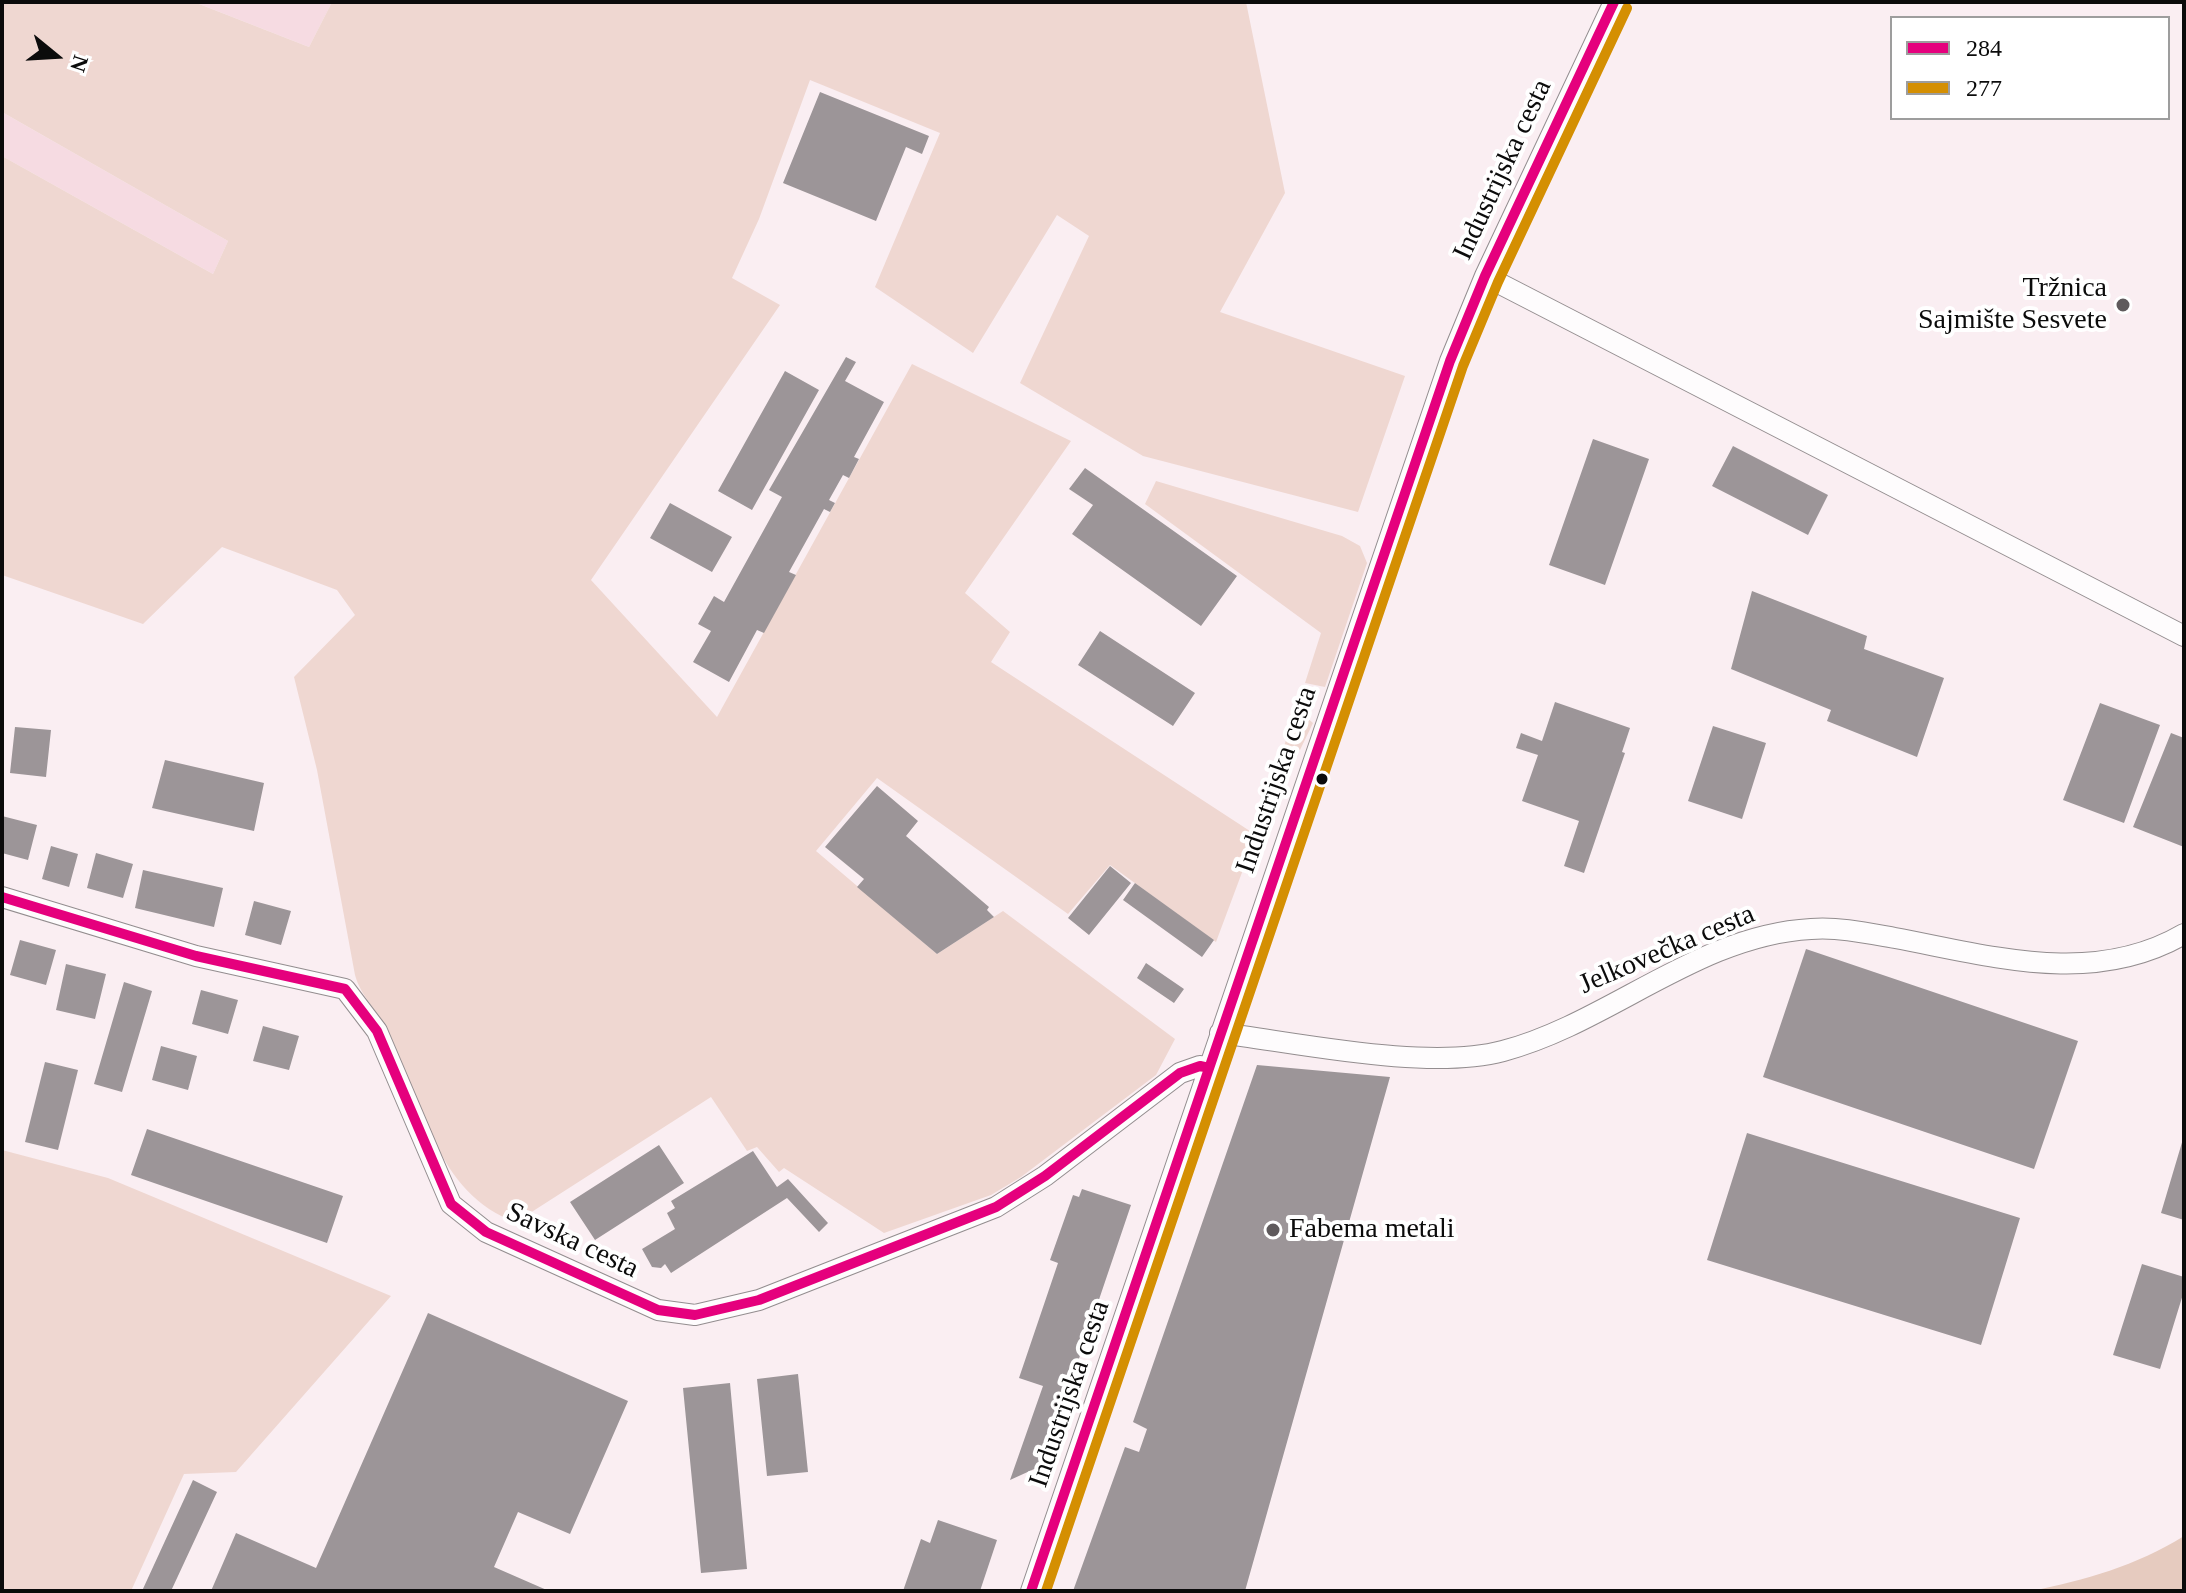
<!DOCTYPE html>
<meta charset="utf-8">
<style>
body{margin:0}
#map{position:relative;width:2186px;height:1593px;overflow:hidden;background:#faeef2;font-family:"Times New Roman",serif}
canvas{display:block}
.frame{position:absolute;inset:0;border:4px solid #0b0b0b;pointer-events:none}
.legend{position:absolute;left:1890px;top:16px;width:280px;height:104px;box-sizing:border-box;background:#fff;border:2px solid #9d9d9d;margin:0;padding:10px 14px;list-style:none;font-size:24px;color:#0b0b0b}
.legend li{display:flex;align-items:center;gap:16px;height:40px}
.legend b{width:40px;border:2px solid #9d9d9d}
.north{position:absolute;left:16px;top:16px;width:80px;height:80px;-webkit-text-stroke:6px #fff;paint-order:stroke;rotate:108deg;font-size:22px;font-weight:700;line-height:32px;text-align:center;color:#0b0b0b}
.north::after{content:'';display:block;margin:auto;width:28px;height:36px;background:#0b0b0b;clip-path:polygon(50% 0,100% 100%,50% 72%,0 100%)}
</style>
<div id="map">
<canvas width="2186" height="1593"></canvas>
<div class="frame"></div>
<ul class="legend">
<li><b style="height:10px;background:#e5007d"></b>284</li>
<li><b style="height:10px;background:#d48f02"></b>277</li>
</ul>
<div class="north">N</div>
</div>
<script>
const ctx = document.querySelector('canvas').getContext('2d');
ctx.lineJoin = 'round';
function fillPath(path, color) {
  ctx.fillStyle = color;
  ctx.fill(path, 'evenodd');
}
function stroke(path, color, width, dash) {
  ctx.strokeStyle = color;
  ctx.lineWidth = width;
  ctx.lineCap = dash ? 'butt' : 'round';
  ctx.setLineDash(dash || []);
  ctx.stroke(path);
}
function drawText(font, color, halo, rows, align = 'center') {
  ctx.font = font + ' "Times New Roman",serif';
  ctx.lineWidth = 8;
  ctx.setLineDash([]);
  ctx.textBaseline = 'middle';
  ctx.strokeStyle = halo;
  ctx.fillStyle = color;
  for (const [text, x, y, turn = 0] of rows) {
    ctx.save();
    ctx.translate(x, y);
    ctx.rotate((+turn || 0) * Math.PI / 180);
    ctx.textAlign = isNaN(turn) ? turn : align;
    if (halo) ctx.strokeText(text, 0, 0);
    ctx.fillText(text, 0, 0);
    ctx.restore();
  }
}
fillPath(new Path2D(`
 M194 2H332L309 47Z
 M2 112 228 241 213 274 2 156Z`), '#f6dbe2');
fillPath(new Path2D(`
 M2 2H194L309 47 332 2H1246L1285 193 1220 312 1405 376 1358 512 1143 456 1020 383 1089 236 1057 215 973 353 875 287 940 133 810 80 759 219 732 278 780 305 591 580 717 717 912 364 1071 441 965 593 1010 632 991 662 1256 835 1216 942 1110 865 1068 914 877 778 816 851 937 954 1003 911 1175 1039 1156 1075 1021 1177 991 1195 884 1233 784 1168 779 1172 757 1147 747 1151 711 1097 516 1222C437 1195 421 1100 389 1033 379 1012 361 997 355 975L317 770 294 677 355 615 337 590 222 547 143 624 2 575V156L213 274 228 241 2 112Z
 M1156 481 1342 536 1360 546 1367 563 1325 687 1305 683 1321 633 1145 504Z
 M1297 709 1313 723 1300 750 1284 746Z
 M2 1150 108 1178 391 1296 236 1472 184 1474 131 1591H2Z`), '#efd7d1');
fillPath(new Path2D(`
 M2184 1536V1591H2031C2085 1580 2136 1566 2184 1536Z`), '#e6cbbf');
fillPath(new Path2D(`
 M820 92 929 136 922 154 906 147 876 221 783 183Z
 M846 357 856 362 845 381 884 402 854 457 859 459 849 478 843 475 829 500 835 503 830 512 824 509 789 572 796 575 764 633 757 630 729 682 693 662 711 631 698 624 714 596 724 602 782 497 769 490Z
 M785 371 819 390 752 510 718 491Z
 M1593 439 1649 459 1605 585 1549 565Z
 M1733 446 1828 495 1808 535 1712 486Z
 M1085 468 1237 576 1201 626 1072 534 1093 505 1069 489Z
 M670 503 732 537 712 572 650 538Z
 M1752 591 1867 636 1864 649 1944 678 1917 757 1827 721 1831 710 1731 669Z
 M1100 631 1195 693 1173 726 1078 665Z
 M1555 702 1630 728 1622 752 1625 753 1584 873 1564 866 1579 821 1522 801 1538 755 1516 748 1521 733 1542 741Z
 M2100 703 2160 725 2124 823 2063 800Z
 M1713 726 1766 743 1742 819 1688 801Z
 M15 727 51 730 46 777 10 773Z
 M2171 733 2184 738V847L2133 827Z
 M165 760 264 783 254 831 152 808Z
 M877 786 918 821 906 836 989 907 987 910 994 917 937 954 857 887 864 879 825 847Z
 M2 816 37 825 28 860 2 853Z
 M51 846 78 854 69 887 42 879Z
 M96 853 133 864 123 898 87 888Z
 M1110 866 1131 883 1089 935 1068 918Z
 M143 870 223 888 214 927 135 908Z
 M1135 883 1214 940 1202 957 1123 900Z
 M254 901 291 911 281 945 245 935Z
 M20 940 56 950 46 985 10 975Z
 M1806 949 2078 1041 2034 1169 1763 1077Z
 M1146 963 1184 989 1174 1003 1137 978Z
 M66 964 106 974 95 1019 56 1010Z
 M124 982 152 991 122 1092 94 1084Z
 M201 990 238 1000 228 1034 192 1024Z
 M263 1026 299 1036 289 1070 253 1061Z
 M161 1046 197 1056 188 1090 152 1080Z
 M45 1062 78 1070 58 1150 25 1142Z
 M1257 1065 1390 1077 1245 1591H1073L1125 1447 1139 1452 1147 1429 1133 1422Z
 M147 1129 343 1196 327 1243 131 1175Z
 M1747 1133 2020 1218 1981 1345 1707 1260Z
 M2183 1139H2184V1220L2161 1213Z
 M659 1145 684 1183 595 1240 570 1202Z
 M753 1151 777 1187 788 1179 828 1223 819 1232 787 1198 671 1273 665 1264 661 1268 652 1267 642 1249 675 1229 667 1213 675 1208 671 1201Z
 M1082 1189 1131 1205 1043 1465 1010 1480 1043 1386 1019 1378 1058 1263 1050 1260 1073 1195 1079 1197Z
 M2142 1264 2184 1277V1291L2160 1369 2113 1355Z
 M428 1313 628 1401 570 1534 518 1512 494 1567 549 1591H211L236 1533 316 1568Z
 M798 1374 808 1472 767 1476 757 1379Z
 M730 1383 747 1569 701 1573 683 1388Z
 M193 1480 217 1492 171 1591H142Z
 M938 1520 997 1540 980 1591H903L921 1539 930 1543Z`), '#9c9598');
const minor = new Path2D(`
 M1485 276 2184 636
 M2 897 196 956 345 989 377 1031 451 1204 486 1232 658 1310 695 1315 759 1300 996 1207 1045 1176 1180 1073 1200 1066 1209 1068
 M1220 1033C1299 1043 1428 1071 1503 1051 1609 1023 1698 935 1811 929 1840 927 1867 933 1895 938 1992 956 2093 987 2184 934
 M1031 1591 1450 361 1485 276 1614 2`);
stroke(minor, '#938d8f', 22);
stroke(minor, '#fefcfd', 20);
stroke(new Path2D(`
 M2 897 196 956 345 989 377 1031 451 1204 486 1232 658 1310 695 1315 759 1300 996 1207 1045 1176 1180 1073 1200 1066 1209 1068
 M1031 1591 1450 361 1485 276 1614 2`), '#e5007d', 10);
stroke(new Path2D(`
 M1046 1591 1463 366 1498 282 1627 8`), '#d48f02', 10);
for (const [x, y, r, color] of [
 [2123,305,8,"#5f5a5c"],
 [1322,779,7,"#0b0b0b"],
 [1273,1230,8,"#5f5a5c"]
]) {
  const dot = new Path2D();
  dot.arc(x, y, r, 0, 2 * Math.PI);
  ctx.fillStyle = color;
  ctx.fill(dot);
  stroke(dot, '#fff', 3);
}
drawText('28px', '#0b0b0b', '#fff', [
 ["Industrijska cesta",1503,170,-65],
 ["Industrijska cesta",1277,780,-71],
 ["Jelkovečka cesta",1667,950,-23],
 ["Savska cesta",572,1241,25],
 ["Industrijska cesta",1070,1394,-71]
]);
drawText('28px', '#0b0b0b', '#fff', [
 ["Tržnica",2107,289],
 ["Sajmište Sesvete",2107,321],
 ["Fabema metali",1289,1230,"left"]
], 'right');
</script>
